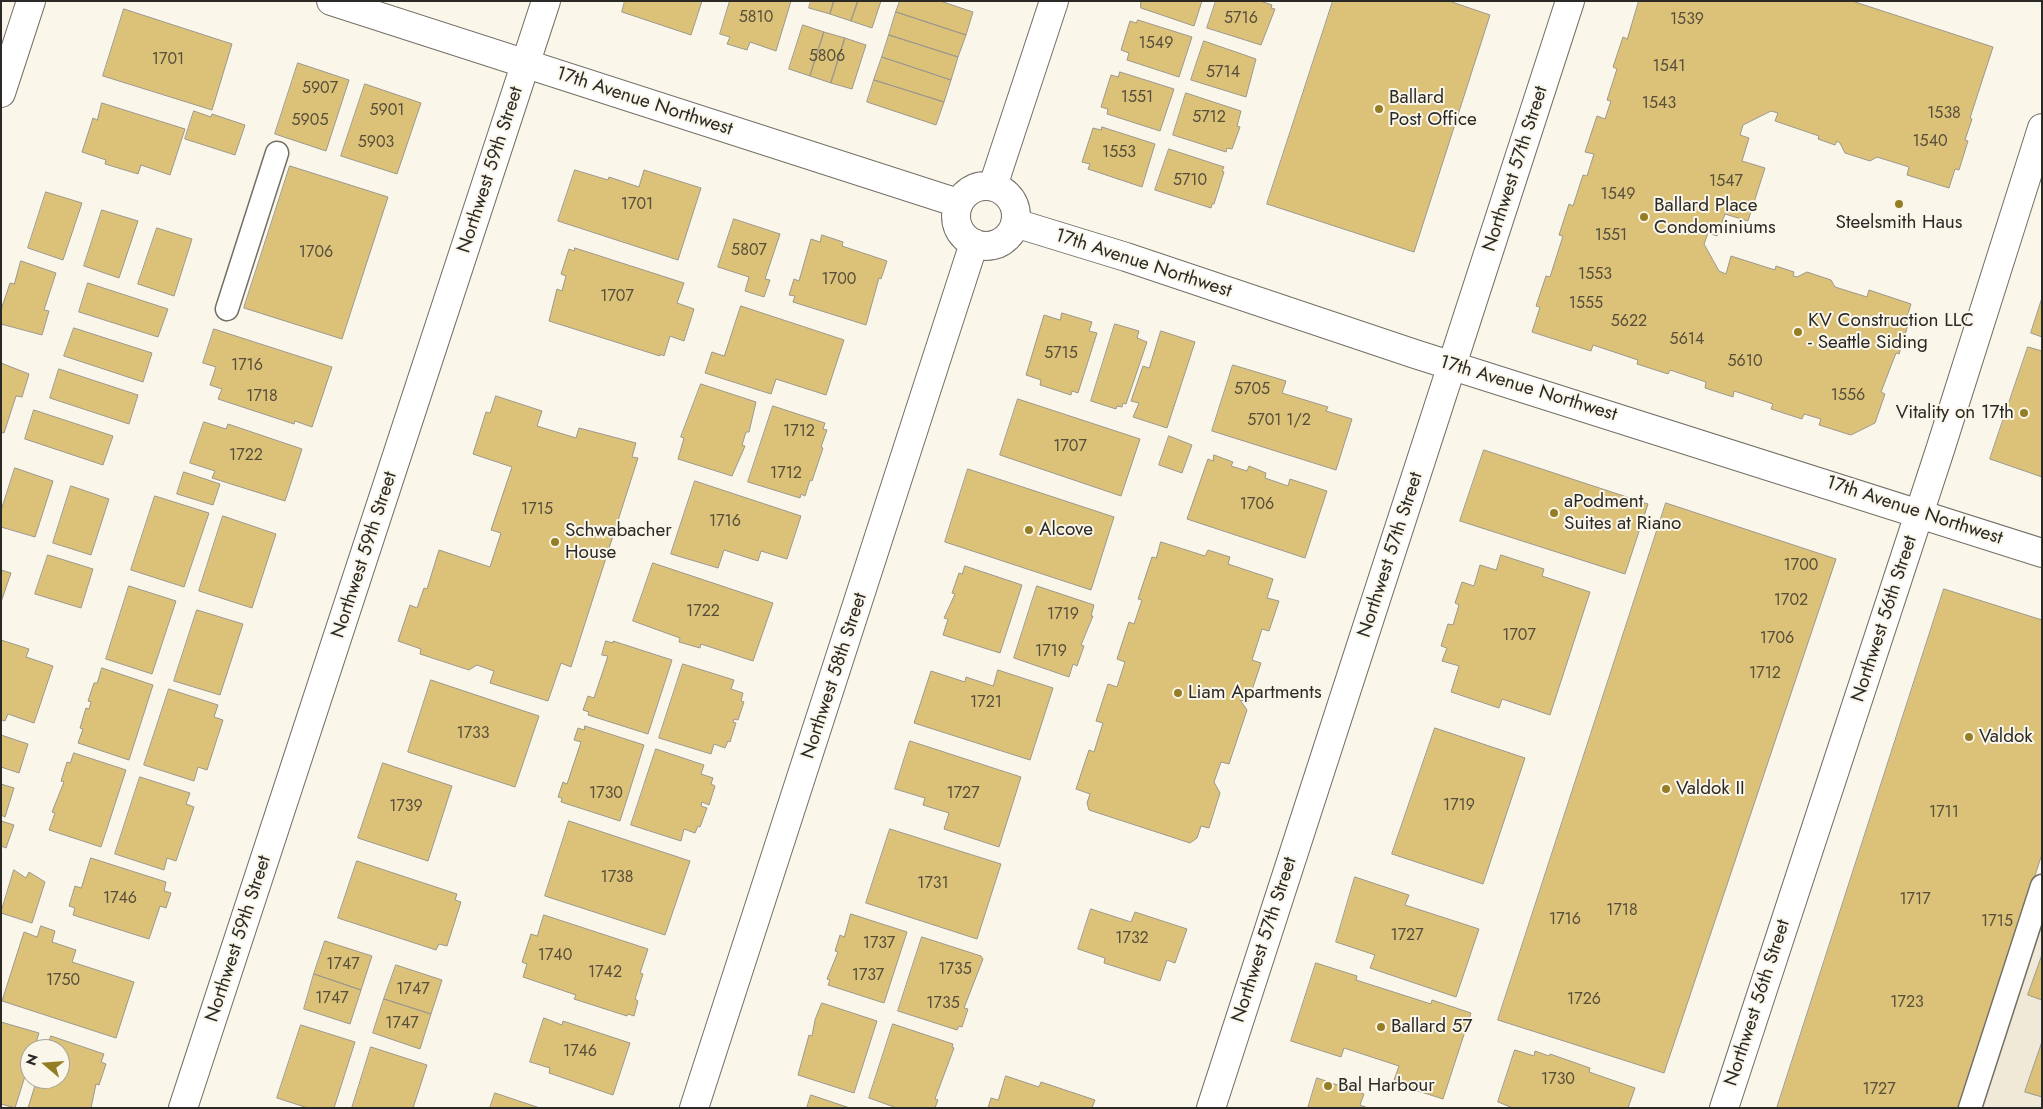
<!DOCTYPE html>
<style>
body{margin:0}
#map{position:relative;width:2043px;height:1109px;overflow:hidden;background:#faf6ea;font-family:Jost,sans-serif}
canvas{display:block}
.frame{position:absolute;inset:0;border:2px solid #2b2925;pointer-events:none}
.north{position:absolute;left:20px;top:1039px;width:50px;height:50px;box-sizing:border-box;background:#faf6ea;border:1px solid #a7a49b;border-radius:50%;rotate:288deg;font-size:14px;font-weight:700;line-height:20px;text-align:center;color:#2b2925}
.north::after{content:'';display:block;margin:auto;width:18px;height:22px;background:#947d24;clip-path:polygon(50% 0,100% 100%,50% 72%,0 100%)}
</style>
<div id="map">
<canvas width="2043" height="1109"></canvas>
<div class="frame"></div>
<div class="north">N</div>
</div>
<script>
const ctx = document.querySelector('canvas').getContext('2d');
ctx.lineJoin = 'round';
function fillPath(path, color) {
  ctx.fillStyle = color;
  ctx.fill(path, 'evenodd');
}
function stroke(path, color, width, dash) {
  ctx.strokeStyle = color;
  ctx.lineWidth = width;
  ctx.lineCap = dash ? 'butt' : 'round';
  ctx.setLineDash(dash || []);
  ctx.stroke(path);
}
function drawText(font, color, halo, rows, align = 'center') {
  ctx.font = font + ' Jost,sans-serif';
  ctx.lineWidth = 4;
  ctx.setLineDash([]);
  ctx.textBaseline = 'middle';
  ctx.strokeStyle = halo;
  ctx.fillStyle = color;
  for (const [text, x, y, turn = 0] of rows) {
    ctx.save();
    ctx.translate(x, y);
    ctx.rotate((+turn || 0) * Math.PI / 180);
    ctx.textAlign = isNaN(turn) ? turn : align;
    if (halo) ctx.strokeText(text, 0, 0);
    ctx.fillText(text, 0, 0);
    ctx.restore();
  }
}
fillPath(new Path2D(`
 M2042 886V1108H1970Z`), '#f0e9d7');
const building = new Path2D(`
 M625 1H702L691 35 622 12Z
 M730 1H791L776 51 750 42 747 50 727 44 730 37 720 34Z
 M811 1H834L830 14 809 8Z
 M834 1H858L851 21 830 14Z
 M858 1H881L872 28 851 21Z
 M900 1H940L973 12 966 35 896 12Z
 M1141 1H1202L1194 26 1141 8Z
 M1216 1H1260L1272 5 1271 8 1275 9 1261 45 1207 28Z
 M1333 1H1449L1490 15 1414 252 1267 204Z
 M1639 1H1852L1993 47 1970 118 1972 119 1965 140 1968 141 1959 170 1955 169 1949 188 1907 175 1909 167 1877 157 1870 161 1845 153 1840 143 1837 141 1835 145 1818 139 1819 136 1775 121 1778 113 1771 111 1743 125 1740 135 1749 138 1742 161 1765 168 1748 221 1725 214 1717 236 1708 233 1704 244 1719 271 1726 274 1731 256 1775 270 1776 266 1794 272 1793 276 1797 277 1807 272 1831 280 1835 287 1867 297 1869 290 1911 304 1905 324 1908 325 1899 354 1896 353 1881 392 1885 394 1875 423 1851 435 1819 425 1821 419 1804 414 1802 419 1771 409 1773 404 1734 391 1733 397 1705 388 1706 382 1670 370 1668 374 1637 364 1638 360 1593 345 1591 351 1532 332 1540 307 1536 306 1546 276 1550 277 1563 236 1559 235 1569 204 1573 206 1583 175 1587 176 1594 154 1585 152 1597 116 1605 119 1611 101 1607 100 1617 69 1613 67 1623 37 1627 39Z
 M124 9 232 44 212 110 103 76Z
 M896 12 966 35 958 57 889 35Z
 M1138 20 1192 37 1179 77 1127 60 1129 53 1121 50 1130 21 1136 23Z
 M803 25 824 32 810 76 789 69Z
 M824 32 845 38 831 83 810 76Z
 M889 35 958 57 951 80 882 57Z
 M845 38 866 45 852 89 831 83Z
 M1204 41 1256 59 1246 97 1191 80Z
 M882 57 951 80 944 102 874 80Z
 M298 63 349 80 326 151 275 134Z
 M1120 72 1174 89 1160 131 1107 114 1108 109 1101 107 1111 75 1118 77Z
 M874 80 944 102 936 125 867 102Z
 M365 84 421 103 397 174 341 156Z
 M1186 93 1241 111 1237 126 1240 127 1232 149 1227 148 1226 152 1173 135Z
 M102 103 185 129 170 175 141 165 138 174 105 164 106 160 82 152 93 118 97 120Z
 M194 111 211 117 212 114 245 125 235 155 185 139Z
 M1102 127 1155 144 1142 187 1088 169 1090 164 1082 162 1093 128 1101 130Z
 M1169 149 1224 167 1222 171 1224 172 1214 204H1212L1211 208 1155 190Z
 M290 166 388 197 342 339 244 308Z
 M575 170 608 180 609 177 639 187 644 170 701 188 678 260 558 221Z
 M46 192 82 203 63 260 28 248Z
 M102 210 138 221 119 278 84 266Z
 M734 219 780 234 765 279 770 280 764 297 745 291 749 277 718 267Z
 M157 228 192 239 174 296 138 284Z
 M822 235 843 242 842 246 887 261 881 279 879 278 866 325 793 302 795 296 789 295 794 279 799 281 811 239 820 242Z
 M575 248 684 283 677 303 694 309 684 341 670 336 664 356 660 354V356L549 321 557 289 562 291 566 276 561 274 569 249 574 251Z
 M21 261 56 273 44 310 49 311 42 335 1 324V310L10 283 14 284Z
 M88 283 168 309 158 337 79 312Z
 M2042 298V337L2031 333Z
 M741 306 844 340 826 395 776 379 771 394 705 373 712 352 724 356Z
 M1062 313 1092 322 1089 331 1097 333 1078 393 1072 391 1071 395 1040 385 1041 380 1026 375 1044 315 1060 320Z
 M1115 324 1139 331 1137 338 1147 342 1126 404 1123 403 1122 407 1117 406 1116 409 1091 401Z
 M74 328 152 353 143 382 64 356Z
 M214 329 332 367 312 427 295 421 294 424 218 399 222 389 210 385 216 367 203 363Z
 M1161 331 1195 342 1167 428 1133 417 1139 403 1131 401 1143 366 1149 368Z
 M2028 347 2042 351V477L1990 459Z
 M1 363 29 374 22 397 16 396 4 433 1 432Z
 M1233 365 1286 381 1282 393 1328 407 1326 411 1352 419 1336 470 1212 431Z
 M59 369 138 395 129 424 50 398Z
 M701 384 756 402 749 432H746L742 445 745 446 732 476 678 459 684 438 681 437Z
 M496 396 542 411 537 426 576 438 579 428 636 443 632 457 638 458 571 667 561 663 548 701 490 683 494 671 477 665 469 670 420 654 421 649 398 641 410 605 417 608 424 588 427 589 439 550 490 567 501 533 491 530 512 467 473 454 486 412 490 413Z
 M1018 399 1140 439 1121 496 1000 455Z
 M773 406 825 423 823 429 827 430 821 447 823 448 812 481 810 480 805 496 801 494 800 498 748 482Z
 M34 410 113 436 103 465 25 439Z
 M204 422 226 429 228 424 302 449 285 501 212 478 215 471 190 463Z
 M1169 436 1192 445 1182 473 1159 465Z
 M1484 450 1648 504 1625 574 1460 521Z
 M1214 455 1233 462 1231 466 1247 471 1249 466 1266 473 1265 478 1288 486 1290 479 1327 491 1305 558 1187 519 1208 459 1213 461Z
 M15 468 53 481 35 537 1 527V511Z
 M968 469 1114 517 1091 590 945 542Z
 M184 472 220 484 213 505 177 494Z
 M695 481 801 516 787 559 761 551 758 561 724 550 718 568 671 554Z
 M71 486 109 499 91 555 53 543Z
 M155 496 209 513 184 587 131 570Z
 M1666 503 1836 559 1664 1073 1498 1020Z
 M223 516 276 534 252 608 199 591Z
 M1161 542 1205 556 1208 550 1230 557 1228 564 1273 579 1267 598 1279 601 1269 631 1262 629 1252 660 1261 663 1248 702 1240 700 1247 710 1229 764 1221 762 1214 782 1220 793 1209 828 1201 826 1197 838 1190 843 1089 810 1087 803 1090 794 1076 789 1089 750 1094 752 1103 723 1096 721 1108 684 1117 687 1125 662 1117 659 1129 622 1134 624 1142 600 1138 599 1152 557 1156 558Z
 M48 555 93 569 81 608 35 594Z
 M1501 555 1544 569 1542 576 1590 592 1550 715 1502 699 1499 708 1451 692 1459 666 1442 661 1447 648 1441 646 1448 624 1453 625 1459 605 1455 603 1462 582 1474 586 1480 565 1496 570Z
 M653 563 773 603 753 661 701 644 700 648 679 642 680 638 633 621Z
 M965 566 1022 585 1000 653 943 635 948 619 944 618 955 594 952 593 959 573 962 574Z
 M1 570 11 573 1 602Z
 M129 586 176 601 152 674 106 659Z
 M1037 586 1094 605 1091 616H1093L1081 645 1084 646 1077 666 1073 664 1069 677 1014 658Z
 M1944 589 2042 620V854L1959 1108H1777Z
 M197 610 243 624 220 695 174 681Z
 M1 640 29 649 26 657 53 666 34 723 8 714 5 721 1 720Z
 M606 641 613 643V641L672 660 648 734 588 715 589 712 583 710 588 696 594 698 608 656 602 655Z
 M683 664 734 680 731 689 743 693 741 701 744 702 738 720 734 719 733 722 736 723 730 742 728 741 725 748 714 744 711 754 659 738Z
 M102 668 153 685 129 760 78 743 83 729 80 728 86 708 89 709 91 702 88 701 94 683H97Z
 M998 670 1053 688 1030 760 914 723 931 671 965 682 966 677 993 686Z
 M431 680 539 716 515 787 408 752Z
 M169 689 218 705 214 717 223 720 207 770 198 767 194 781 144 765Z
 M585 726 644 745 620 821 561 802 562 798 558 797 563 782 567 784 581 742 574 740 578 728 584 730Z
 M1435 728 1525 758 1483 884 1392 854Z
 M1 735 28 744 19 773 1 767Z
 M910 741 1021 777 999 847 944 829 949 813 923 805 925 798 895 789Z
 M656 749 704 765 701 774 713 778 711 784 715 786 709 805 702 802 701 806 707 808 700 827 698 826 695 833 684 829 681 841 631 825Z
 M74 753 126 770 101 847 49 830 55 813 52 812 64 782 61 781 67 762 70 763Z
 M383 763 452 786 428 861 358 838Z
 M140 777 190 793 186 804 194 807 176 861 167 858 164 870 115 854Z
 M1 784 14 788 5 817 1 815Z
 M1 821 14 825 6 848 1 846Z
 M569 821 690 861 665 935 545 896Z
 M890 829 1001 864 977 939 866 903Z
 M91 858 166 882 164 891 171 893 166 908 160 906 149 939 73 915 75 908 69 906 75 886 81 888Z
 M357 861 457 894 455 900 461 902 447 946 439 944 436 950 338 918Z
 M14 870 26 878 29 872 45 882 32 923 1 913Z
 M1355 877 1409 895 1405 905 1479 929 1456 997 1370 968 1375 955 1336 942Z
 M1091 909 1131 922 1135 912 1187 929 1175 963 1167 960 1160 981 1104 963 1105 958 1078 949Z
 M851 914 907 932 884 1003 828 985 830 980 827 979 838 952 835 951 840 935 844 937Z
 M544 915 648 949 640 973 643 974 635 999 638 1001 634 1016 628 1014 627 1016 574 999 576 995 523 977 527 964 522 962 531 934 537 936Z
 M41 926 55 931 52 942 76 950 72 962 134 982 116 1038 2 1001 24 932 37 937Z
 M922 937 981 956 983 959 964 1008 968 1009 962 1027 959 1026 957 1030 898 1011Z
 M325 941 372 956 361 990 314 974Z
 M2042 955V1000L2028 995Z
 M1316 963 1357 976 1356 980 1431 1004 1432 1000 1471 1013 1443 1099 1393 1083 1399 1066 1344 1048 1341 1057 1291 1041Z
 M396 965 442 980 431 1014 384 999Z
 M314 974 361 990 350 1024 304 1009Z
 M384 999 431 1014 420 1049 373 1033Z
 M822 1003 877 1021 854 1093 798 1075 809 1035 812 1036 815 1020Z
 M544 1018 562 1025 563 1021 630 1043 613 1095 549 1073 550 1068 530 1062Z
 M1 1022 39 1033 34 1049H30V1060L15 1108 1 1104Z
 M893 1024 953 1044 952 1047 954 1048 935 1099 938 1100 935 1108H897L869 1098Z
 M301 1025 355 1042 334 1108H308L277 1098Z
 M51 1036 104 1054 101 1062 106 1064 99 1085 96 1084 91 1108H28L37 1079H60V1049H47Z
 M2042 1042V1097L2025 1092Z
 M371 1047 427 1065 413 1108H352Z
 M1515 1050 1534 1056 1535 1051 1549 1056 1550 1054 1590 1068 1589 1072 1635 1088 1628 1108H1513L1498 1102Z
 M1006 1076 1039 1087 1041 1082 1095 1100 1092 1108H988L991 1098 998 1100Z
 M1317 1078 1364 1094 1360 1105 1368 1108H1308Z
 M495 1093 540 1108H490Z
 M811 1095 850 1108H807Z`);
fillPath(building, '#dcc179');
stroke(building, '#9c988e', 1);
const lane = new Path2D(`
 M227 309 277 153
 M1970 1108 2042 886`);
const street = new Path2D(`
 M331 1 958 203
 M1 93 31 1
 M956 216a30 30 0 1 1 60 0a30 30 0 1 1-60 0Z
 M993 186 1054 1
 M1015 223 1126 257 1415 354 2042 553
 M183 1108 546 1
 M694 1108 974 243
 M1211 1108 1570 1
 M1724 1108 1940 450 2042 128`);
stroke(lane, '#736f65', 25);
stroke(street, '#736f65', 30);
stroke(lane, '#fff', 22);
stroke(street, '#fff', 28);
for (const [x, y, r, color] of [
 [1379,109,5,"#947d24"],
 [1899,204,5,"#947d24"],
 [1644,217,5,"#947d24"],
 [1798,332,5,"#947d24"],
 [2024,413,5,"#947d24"],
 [1554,513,5,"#947d24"],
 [1029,530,5,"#947d24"],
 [555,542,5,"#947d24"],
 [1178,693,5,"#947d24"],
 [1969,737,5,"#947d24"],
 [1666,789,5,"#947d24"],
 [1381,1027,5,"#947d24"],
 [1328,1086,5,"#947d24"]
]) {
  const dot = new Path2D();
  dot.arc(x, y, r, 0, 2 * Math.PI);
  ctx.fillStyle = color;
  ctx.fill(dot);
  stroke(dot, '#faf6ea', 2);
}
drawText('16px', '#574f3a', null, [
 ["5810",756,18],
 ["5716",1241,19],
 ["1539",1687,20],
 ["1549",1156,44],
 ["5806",827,57],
 ["1701",168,60],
 ["1541",1669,67],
 ["5714",1223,73],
 ["5907",320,89],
 ["1551",1137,98],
 ["1543",1659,104],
 ["5901",387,111],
 ["1538",1944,114],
 ["5712",1209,118],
 ["5905",310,121],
 ["1540",1930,142],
 ["5903",376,143],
 ["1553",1119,153],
 ["5710",1190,181],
 ["1547",1726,182],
 ["1549",1618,195],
 ["1701",637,205],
 ["1551",1611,236],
 ["5807",749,251],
 ["1706",316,253],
 ["1553",1595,275],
 ["1700",839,280],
 ["1707",617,297],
 ["1555",1586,304],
 ["5622",1629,322],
 ["5614",1687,340],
 ["5715",1061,354],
 ["5610",1745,362],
 ["1716",247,366],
 ["5705",1252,390],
 ["1556",1848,396],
 ["1718",262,397],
 ["5701 1/2",1279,421],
 ["1712",799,432],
 ["1707",1070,447],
 ["1722",246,456],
 ["1712",786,474],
 ["1706",1257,505],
 ["1715",537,510],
 ["1716",725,522],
 ["1700",1801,566],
 ["1702",1791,601],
 ["1722",703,612],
 ["1719",1063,615],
 ["1707",1519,636],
 ["1706",1777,639],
 ["1719",1051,652],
 ["1712",1765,674],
 ["1721",986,703],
 ["1733",473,734],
 ["1730",606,794],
 ["1727",963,794],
 ["1719",1459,806],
 ["1739",406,807],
 ["1711",1944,813],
 ["1738",617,878],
 ["1731",933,884],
 ["1746",120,899],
 ["1717",1915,900],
 ["1718",1622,911],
 ["1716",1565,920],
 ["1715",1997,922],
 ["1727",1407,936],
 ["1732",1132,939],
 ["1737",879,944],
 ["1740",555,956],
 ["1747",343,965],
 ["1735",955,970],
 ["1742",605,973],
 ["1737",868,976],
 ["1750",63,981],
 ["1747",413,990],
 ["1747",332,999],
 ["1726",1584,1000],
 ["1723",1907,1003],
 ["1735",943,1004],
 ["1747",402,1024],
 ["1746",580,1052],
 ["1730",1558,1080],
 ["1727",1879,1090]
]);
drawText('19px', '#2b2925', '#faf6ea', [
 ["Ballard",1389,98],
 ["Post Office",1389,120],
 ["Ballard Place",1654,206],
 ["Condominiums",1654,228],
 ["Steelsmith Haus",1899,223,"center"],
 ["KV Construction LLC",1808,321],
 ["- Seattle Siding",1808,343],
 ["Vitality on 17th",2014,413,"right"],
 ["aPodment",1564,502],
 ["Suites at Riano",1564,524],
 ["Alcove",1039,530],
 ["Schwabacher",565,531],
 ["House",565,553],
 ["Liam Apartments",1188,693],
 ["Valdok",1979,737],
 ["Valdok II",1676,789],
 ["Ballard 57",1391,1027],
 ["Bal Harbour",1338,1086]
], 'left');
drawText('19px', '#2b2925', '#faf6ea', [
 ["17th Avenue Northwest",644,102,18],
 ["Northwest 57th Street",1516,169,-72],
 ["Northwest 59th Street",491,170,-72],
 ["17th Avenue Northwest",1143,264,18],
 ["17th Avenue Northwest",1528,389,17],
 ["17th Avenue Northwest",1914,511,18],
 ["Northwest 59th Street",365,555,-72],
 ["Northwest 57th Street",1391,555,-72],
 ["Northwest 56th Street",1885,619,-72],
 ["Northwest 58th Street",835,676,-72],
 ["Northwest 59th Street",239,939,-72],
 ["Northwest 57th Street",1265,940,-72],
 ["Northwest 56th Street",1758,1003,-72]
]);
</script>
